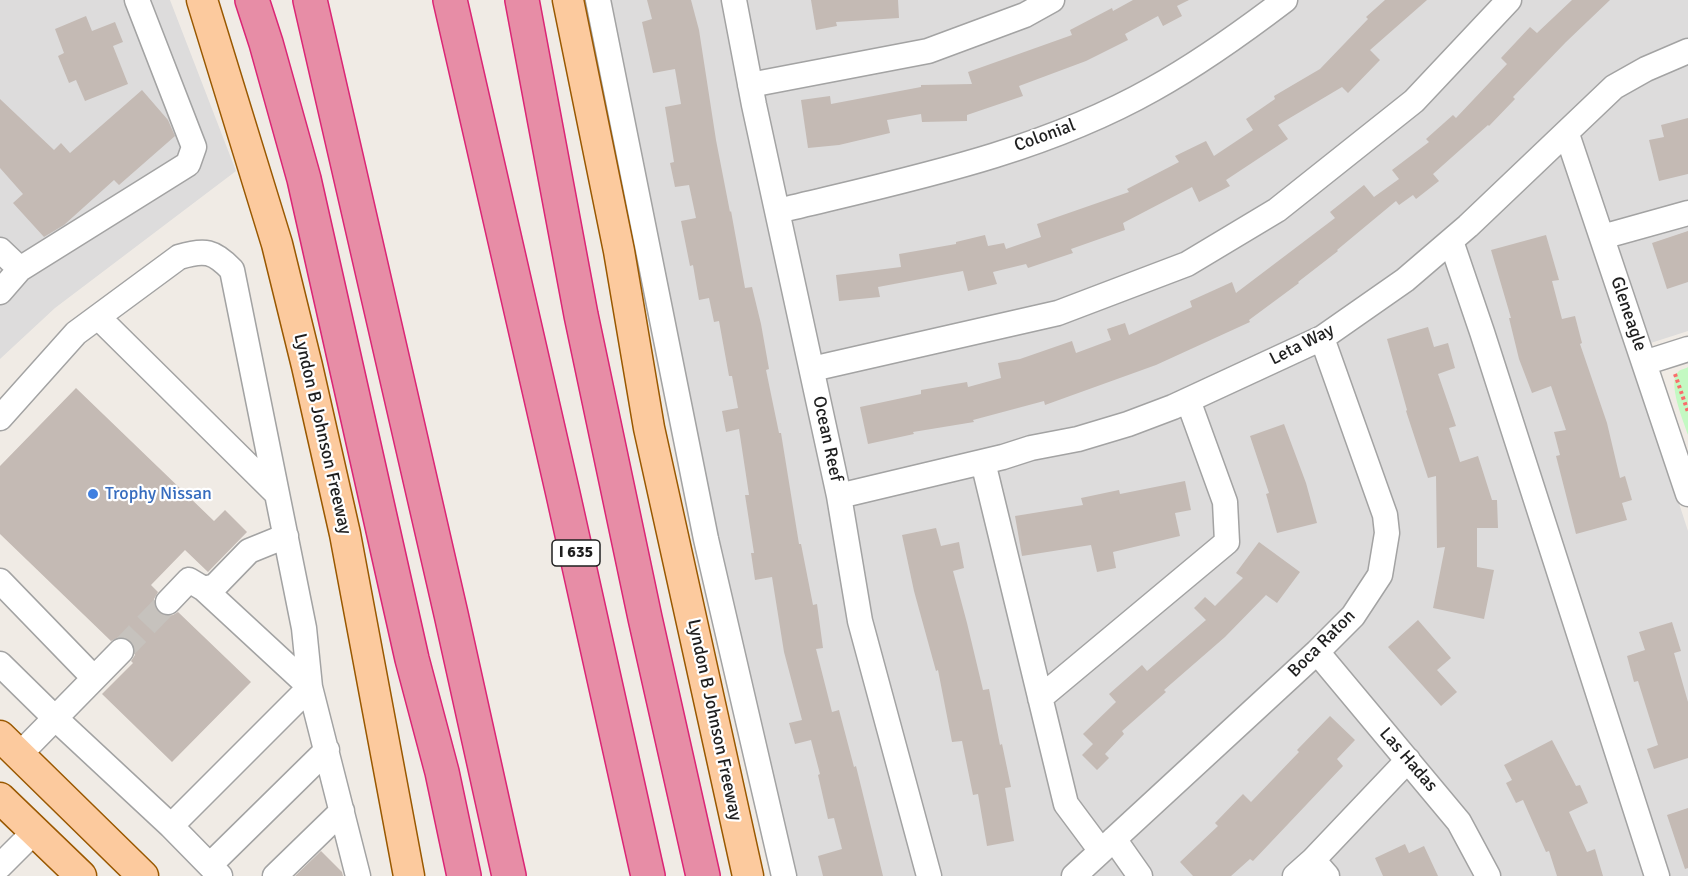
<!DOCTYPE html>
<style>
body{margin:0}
canvas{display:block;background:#f0ebe5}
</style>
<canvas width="1688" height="876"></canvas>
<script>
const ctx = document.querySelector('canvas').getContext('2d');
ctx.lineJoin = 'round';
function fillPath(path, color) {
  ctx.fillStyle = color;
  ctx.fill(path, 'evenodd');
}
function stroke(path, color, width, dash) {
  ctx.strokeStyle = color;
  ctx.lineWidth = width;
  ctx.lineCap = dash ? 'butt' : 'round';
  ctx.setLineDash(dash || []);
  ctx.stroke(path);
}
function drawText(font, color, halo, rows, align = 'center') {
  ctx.font = font + ' Signika,sans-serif';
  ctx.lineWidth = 4.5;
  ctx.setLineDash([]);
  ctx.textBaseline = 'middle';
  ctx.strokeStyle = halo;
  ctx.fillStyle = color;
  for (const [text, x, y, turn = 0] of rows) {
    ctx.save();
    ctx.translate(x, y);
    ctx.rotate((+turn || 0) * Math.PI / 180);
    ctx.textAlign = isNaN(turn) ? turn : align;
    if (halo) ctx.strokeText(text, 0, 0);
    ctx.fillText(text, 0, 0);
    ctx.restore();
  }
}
fillPath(new Path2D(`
 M0 0H170L236 171 55 308 0 359Z
 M591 0H1688V331L1629 350 1688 531V876H786Z`), '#dddcdc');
fillPath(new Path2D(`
 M1688 367V435C1684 422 1666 381 1679 371 1680 370 1687 368 1688 367Z`), '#c3f9c2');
fillPath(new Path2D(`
 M647 0H691L699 30 716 140 730 212 731 211 745 288 752 287 761 324 769 369 766 370 779 433H781L799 544H801L813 605 817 604 823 648 816 649 832 712 839 710 854 767 856 766 883 876H823L818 856 842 849 834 818 828 819 818 775 820 774 811 740 795 744 789 723 802 720 784 652 772 577 755 580 751 553H754L745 495H749L739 429 726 432 722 411 738 408 732 376H729L719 321 714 322 709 298 699 300 693 265 690 266 681 221 696 218 689 185 675 187 670 163 674 162 665 107 681 104 675 69 653 73 642 22 652 19Z
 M811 0H898L899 18 836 22 837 26 816 30Z
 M1133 0H1189L1177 6 1182 16 1163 26 1158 16 1125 34 1128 40 1086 61 1019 86 1023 96 967 115V121L922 122 921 114 887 120 890 133 839 145 808 148 801 100 830 96 831 104 921 87V85L972 84 968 72 1072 35 1070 30 1112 8 1113 11Z
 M1385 0H1427L1370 50 1380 60 1348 93 1342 87 1278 125 1288 139 1226 180 1230 186 1199 202 1192 187 1123 223 1125 230 1071 249 1073 253 1028 268 1026 264 993 272 997 284 968 291 963 271 878 287 880 297 839 301 836 275 901 267 899 254 956 244V242L985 235 988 246 1004 243 1006 249 1041 237 1037 224 1129 192 1127 189 1179 162 1175 156 1206 141 1214 156 1253 130 1246 119 1275 99 1274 96 1320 69 1368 19 1366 17Z
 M1572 0H1610L1566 42 1513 97 1515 99 1489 126 1488 125 1433 174 1439 181 1416 199 1413 195 1399 205 1396 201 1337 250 1338 251 1298 282 1299 283 1249 320 1250 322 1156 365 1045 405 1044 401 973 420 974 422 913 432 914 434 868 444 860 407 921 394V390L967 382 968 387 1001 378 998 363 1020 359 1072 341 1076 353 1111 340 1107 329 1125 323 1129 335 1192 307 1190 301 1232 282 1236 293 1335 218 1330 212 1364 185 1374 197 1399 179 1392 170 1429 142 1426 139 1453 115 1456 118 1507 64 1501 58 1530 27 1537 33Z
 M86 16 92 31 115 22 123 42 113 46 128 84 85 101 76 80 69 83 58 56 64 53 55 29Z
 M142 90 168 120 175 136 119 185 114 180 64 225 44 237 13 203 23 194 0 168V99L54 150 61 143 70 153Z
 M1688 118V174L1659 181 1649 140 1664 137 1661 125Z
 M1688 231V282L1667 289 1652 243Z
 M1546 235 1559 280 1552 281 1562 319 1575 316 1582 343 1580 344 1607 423 1620 478 1625 476 1632 500 1622 503 1627 520 1576 534 1556 456 1560 455 1554 432 1566 430 1551 386 1532 393 1519 359 1509 318H1511L1491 250Z
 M1428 327 1434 347 1448 343 1455 368 1438 374 1456 426 1449 428 1460 462 1478 456 1492 500H1497L1498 528H1477V567L1494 570 1484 619 1433 608 1445 547 1437 548 1436 476 1428 478 1406 411 1407 410 1387 339Z
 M76 388 214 521 225 510 247 532 208 572 185 550 151 585 158 592 154 599V605L158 612 165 616 173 615 178 612 251 682 172 762 102 694 133 663 131 661 135 655V648L131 641 124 637 117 638 111 641 0 534V466Z
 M1284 424 1306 483 1317 523 1277 533 1266 494 1269 493 1250 436Z
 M1185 481 1191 510 1175 513 1180 536 1113 552 1116 568 1097 572 1091 545 1022 556 1015 516 1083 505 1081 498 1119 490 1120 494Z
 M936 528 941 546 959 542 964 568 953 571 967 623 983 690 989 689 1000 745 1002 744 1011 787 1005 788 1014 841 987 846 978 794 973 795 962 741 952 742 938 670 936 671 914 591 902 535Z
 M1259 542 1300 572 1277 603 1266 595 1225 637 1164 690 1166 692 1122 731 1124 734 1105 754 1109 758 1097 770 1082 755 1093 744 1083 734 1116 702 1109 694 1142 665 1147 671 1206 620 1194 608 1205 597 1215 606 1243 578 1236 573Z
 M1418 620 1451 658 1437 670 1457 692 1441 706 1388 647Z
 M1672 622 1681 651 1674 653 1688 702V758L1654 769 1647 749 1658 745 1638 681 1634 682 1627 656 1645 650 1639 632Z
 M1330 716 1355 740 1337 759 1343 766 1253 861 1250 859 1231 876H1193L1180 862 1218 826 1215 823 1243 794 1251 802 1299 752 1297 750Z
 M1552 740 1576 786 1580 785 1588 803 1569 812 1587 852 1595 849 1603 876H1557L1549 851 1546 852 1523 800 1516 803 1506 783 1512 780 1504 765Z
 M1688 808V868L1685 869 1667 815Z
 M1405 844 1409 853 1424 846 1438 876H1383L1375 858Z
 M321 851 342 872 343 876H295Z`), '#c4bab4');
stroke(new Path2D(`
 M121 651 168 602`), '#c6c2bd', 24, [24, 12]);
const minor = new Path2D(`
 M598 0 706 539 784 876
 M734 0 754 105 839 496 860 621 929 876
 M750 85 928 51 1025 15 1052 0
 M1567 134 1688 494
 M778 211C905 180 1038 154 1153 89 1200 63 1243 32 1285 0
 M1602 237 1688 213
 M1451 241 1482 332 1657 876
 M0 250 20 269
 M0 292 20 269 188 164 194 147 137 0
 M98 317 277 494
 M1644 363 1688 349
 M812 369 1058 313 1187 264 1277 210 1414 101 1509 0
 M0 418 76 333 179 257C205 249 214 251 232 270L304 628 310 687 171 826 220 876
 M983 462 1066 804 1101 851
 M839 496 1003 457 1031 448 1078 439 1128 424 1173 407 1322 338 1405 280 1468 226 1614 87 1646 69 1688 51
 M0 581 94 678
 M204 589 310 687 358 876
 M168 602 189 580 204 589 215 586 249 551 286 536
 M1317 652 1459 822 1488 876
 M0 664 55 718 171 826
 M1040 698 1227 542 1225 502 1188 400
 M19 755 121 651
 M1114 839 1140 876
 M1313 860 1408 760
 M210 865 327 750
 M0 866 35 831
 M275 876 342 811
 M1074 876 1317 652 1353 616 1380 575 1387 533 1385 515 1322 338
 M1295 876 1313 860 1327 876`);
const major = new Path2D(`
 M202 0 277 244 307 366 345 534 409 876
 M568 0 619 251 649 428 748 876
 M0 736 143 876
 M0 798 81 876`);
const highway = new Path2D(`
 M252 0 266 43 304 179 412 659 442 772 464 876
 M310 0 451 614 509 876
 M450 0 563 494 648 876
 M522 0 581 315 645 618 703 876`);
stroke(minor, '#a3a3a3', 27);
stroke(major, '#995800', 33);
stroke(highway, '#db2575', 36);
stroke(new Path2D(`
 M1675 374 1688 412`), '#f96d6c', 4, [3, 3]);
stroke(minor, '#fff', 24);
stroke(major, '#fcca9e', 30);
stroke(highway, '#e78da6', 33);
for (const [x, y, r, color] of [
 [93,494,6,"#3f7fe0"]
]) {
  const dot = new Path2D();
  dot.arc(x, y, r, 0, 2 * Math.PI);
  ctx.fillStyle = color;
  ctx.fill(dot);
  stroke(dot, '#fff', 2);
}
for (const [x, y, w] of [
 [576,553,48]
]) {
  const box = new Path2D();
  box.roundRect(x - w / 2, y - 13, w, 26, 4.5);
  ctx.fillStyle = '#fff';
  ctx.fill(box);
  stroke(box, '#1f1f1f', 1.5);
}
drawText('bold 16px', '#1f1f1f', null, [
 ["I 635",576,553]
]);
drawText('18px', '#1f1f1f', '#fff', [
 ["Colonial",1045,136,-20],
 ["Gleneagle",1628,314,71],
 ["Leta Way",1302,345,-27],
 ["Lyndon B Johnson Freeway",322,434,77],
 ["Ocean Reef",827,439,78],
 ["Boca Raton",1322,644,-45],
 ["Lyndon B Johnson Freeway",714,720,78],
 ["Las Hadas",1408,760,49]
]);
drawText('18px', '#366cbe', '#fff', [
 ["Trophy Nissan",105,494]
], 'left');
</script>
